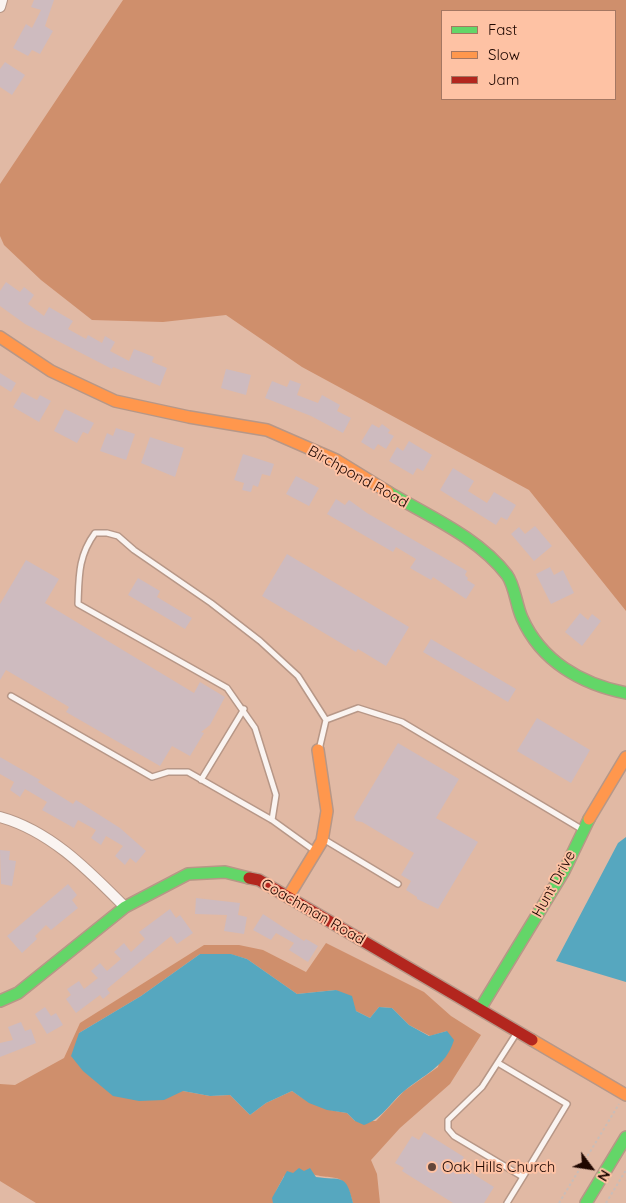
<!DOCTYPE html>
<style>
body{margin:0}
#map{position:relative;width:626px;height:1203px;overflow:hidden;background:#e1b9a4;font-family:Quicksand,sans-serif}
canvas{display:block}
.legend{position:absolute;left:441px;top:10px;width:175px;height:90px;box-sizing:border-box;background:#fec2a4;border:1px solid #a57762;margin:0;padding:6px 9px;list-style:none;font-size:15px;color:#1f0700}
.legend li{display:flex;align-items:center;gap:10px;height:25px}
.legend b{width:25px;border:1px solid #a57762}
.north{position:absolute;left:566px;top:1143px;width:50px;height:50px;-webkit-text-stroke:4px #fec2a4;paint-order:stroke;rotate:121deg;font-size:14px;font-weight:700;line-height:20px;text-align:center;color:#1f0700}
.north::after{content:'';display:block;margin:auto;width:18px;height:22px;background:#1f0700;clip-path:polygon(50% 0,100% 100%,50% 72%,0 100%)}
</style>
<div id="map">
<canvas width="626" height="1203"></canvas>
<ul class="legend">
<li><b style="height:6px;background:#63d668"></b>Fast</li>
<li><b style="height:6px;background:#ff974d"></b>Slow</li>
<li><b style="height:6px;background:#b3261e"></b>Jam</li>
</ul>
<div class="north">N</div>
</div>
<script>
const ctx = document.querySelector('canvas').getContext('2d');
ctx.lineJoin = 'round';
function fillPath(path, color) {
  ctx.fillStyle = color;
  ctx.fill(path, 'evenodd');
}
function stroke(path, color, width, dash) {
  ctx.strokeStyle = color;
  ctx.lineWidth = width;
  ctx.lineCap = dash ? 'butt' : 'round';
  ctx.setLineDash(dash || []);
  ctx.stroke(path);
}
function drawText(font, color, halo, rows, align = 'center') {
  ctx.font = font + ' Quicksand,sans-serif';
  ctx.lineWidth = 4;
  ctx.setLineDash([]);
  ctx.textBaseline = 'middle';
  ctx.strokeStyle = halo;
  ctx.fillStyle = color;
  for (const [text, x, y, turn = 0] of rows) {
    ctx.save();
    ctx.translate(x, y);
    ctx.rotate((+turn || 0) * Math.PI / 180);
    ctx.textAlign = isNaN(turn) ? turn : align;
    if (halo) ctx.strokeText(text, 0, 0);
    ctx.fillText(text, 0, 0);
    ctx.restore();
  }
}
fillPath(new Path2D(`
 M123 0H626V611L529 490 302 367 226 315 163 322 92 320 41 280 4 245 0 236V184ZM615 11V99H442V11Z
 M326 943 424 992 451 1016 481 1035 450 1084 400 1128 371 1160 377 1174 380 1203H353C344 1166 332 1184 304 1171L284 1176 276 1191 273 1203H36L0 1181V1084L15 1085 64 1058 80 1023 204 945H239L263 950 306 972ZM200 954H230L247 959 297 994 336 990 356 1011 370 1018 379 1007 392 1008 409 1025 430 1036 447 1031 438 1067 404 1091 376 1121H355L347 1113C325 1110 310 1104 292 1091L266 1103 250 1115 230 1095 210 1096 183 1091 79 1033 141 996Z`), '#cf8f6c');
fillPath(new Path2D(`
 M626 837V982L556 961 618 843Z
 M200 954H231L247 959 297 994 336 990 352 996 356 1011 370 1018 379 1007 392 1008 409 1025 429 1036 447 1031 454 1040C446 1067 423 1075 403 1092 389 1104 382 1119 364 1125L355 1121 347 1113 327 1110 309 1103 292 1091 266 1103 250 1115 230 1095 210 1096 183 1091 164 1100 139 1101 113 1096 83 1071 71 1056 79 1033 141 996Z
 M299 1168 304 1171 310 1168 316 1177C341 1181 346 1172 353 1203H273L272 1198 287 1171 293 1173Z`), '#56a7bf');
fillPath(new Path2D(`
 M34 0H54L45 26 53 31 40 54 32 50 28 56 13 48 26 24 32 28 41 10 31 7Z
 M5 62 25 75 12 95 0 87V69Z
 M6 282 20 292 24 287 34 295 28 304 44 316 49 307 73 321 68 329 86 339 88 335 102 343 105 336 115 342 110 351 129 361 134 349 154 357 152 362 167 368 160 386 113 367 112 369 25 324 0 306V291Z
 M226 369 251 375 246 395 221 388Z
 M0 373 16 383 11 392 0 385Z
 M290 380 301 384 297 395 318 403 322 395 340 405 337 411 351 418 343 433 311 416 265 398 272 381 287 387Z
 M22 392 37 400 40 395 51 401 39 422 13 407Z
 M65 409 94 423 88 434 83 432 77 443 54 431Z
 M372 424 379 428 382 424 390 430 388 433 394 436 386 449 378 444 374 450 361 442Z
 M116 428 135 434 126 460 100 451 107 433 113 436Z
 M150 437 184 448 175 477 141 463Z
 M409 441 432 455 423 471 417 468 413 475 389 461 397 447 403 451Z
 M243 454 274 464 270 476 262 474 258 487 253 485 251 492 242 490 244 483 234 480Z
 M453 468 474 481 468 491 487 503 494 492 516 505 507 520 501 517 496 525 440 490Z
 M296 476 319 488 309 506 286 494Z
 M336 499 345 505 349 500 367 513 467 571 465 575 468 578 467 580 475 585 466 599 433 577 431 580 410 568 416 559 396 547 393 552 327 514Z
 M535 526 552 546 534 561 511 534 519 527 525 534Z
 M287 554 409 627 386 666 358 649 356 652 262 596Z
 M26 560 59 579 45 603 194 693 200 682 225 697 210 725 201 732 204 733 190 756 172 746 160 766 66 712 69 707 6 670 0 680V604Z
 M550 567 554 575 563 570 574 593 551 604 536 574Z
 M138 578 160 591 157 597 192 618 185 629 128 595Z
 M580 613 588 620 592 614 601 621 582 646 565 632Z
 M431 639 516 689 508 702 423 652Z
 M537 718 590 750 571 783 517 751Z
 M398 743 459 779 436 818 478 842 438 909 417 899V897L406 890 411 881 401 875 414 853 362 822 356 821 354 817Z
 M0 757 40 780 38 782 73 804 76 800 120 828 146 851 136 863 130 858 125 865 115 856 123 846 106 836 101 845 91 838 96 830 78 820 74 828 42 810 47 802 25 789 20 797 10 790 14 782 0 774Z
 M0 850 10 851 9 860 16 861 12 886 1 884Z
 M68 884 77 895 72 900 78 908 51 930 46 925 35 936 37 939 22 953 7 936Z
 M196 898 240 903 238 915 247 917 244 934 224 931 227 915 195 914Z
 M170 909 176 918 180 915 193 933 177 944 171 936 107 989 110 993 103 999 100 995 76 1013 66 999 71 995 67 989 79 981 84 989 98 978 91 971 100 963 107 971 121 959 114 952 124 943 131 952 145 939 139 932Z
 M263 914 304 941 306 939 318 946 308 962 289 950 294 943 276 933 271 940 253 930Z
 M45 1007 51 1016 56 1013 63 1025 47 1034 35 1014Z
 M21 1022 25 1031 31 1029 36 1043 0 1057V1043L13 1040 8 1027Z
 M424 1132 464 1157 459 1165 494 1187 484 1203H453L402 1171 404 1168 395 1163 412 1136 419 1140Z`), '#cebbbf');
const lane = new Path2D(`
 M11 696 152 777 168 772H188L272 820 315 851
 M326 720 358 708 402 722 583 830
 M201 780 244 709
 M272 820 276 795 255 728 227 688 78 604C79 577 78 556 95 533H107L118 536 134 550 211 603 260 641 298 676 326 720 319 750
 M325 840 398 884
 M498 1063 567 1104 523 1177
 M507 1203 523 1177 454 1136 448 1129V1120L482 1087 516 1034`);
const street = new Path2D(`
 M0 7 2 0
 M0 817C51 831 89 871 125 907`);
const fast = new Path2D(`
 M388 492C428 516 478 537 507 575 515 586 516 605 522 618 541 661 581 684 626 693
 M0 1001 18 993 125 907 188 874 225 872 249 878
 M480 1009 564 871 589 819
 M586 1203 626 1137`);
const slow = new Path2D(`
 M0 337 51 371 115 401 189 417 267 430 336 460 388 492
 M589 819 626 757
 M288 897 322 841 327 811 318 750
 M532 1040 626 1095`);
const jam = new Path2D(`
 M249 878 259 880 532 1040`);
stroke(lane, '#b79787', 8);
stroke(street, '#b79787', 12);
stroke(fast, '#b79787', 14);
stroke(slow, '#b79787', 14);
stroke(jam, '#b79787', 14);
stroke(new Path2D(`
 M559 1203 619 1104
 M606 1203 626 1170`), '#c9bdb8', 2, [2.5, 2.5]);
stroke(lane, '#faf4f1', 5);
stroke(street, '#faf4f1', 10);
stroke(fast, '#63d668', 11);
stroke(slow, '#ff974d', 11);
stroke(jam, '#b3261e', 11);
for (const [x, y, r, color] of [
 [432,1167,5,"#634539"]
]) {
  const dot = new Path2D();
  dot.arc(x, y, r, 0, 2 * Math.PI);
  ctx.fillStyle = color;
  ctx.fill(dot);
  stroke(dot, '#fec2a4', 2);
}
drawText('15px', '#1f0700', '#fec2a4', [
 ["Birchpond Road",358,477,29],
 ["Hunt Drive",554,884,-61],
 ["Coachman Road",313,912,30]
]);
drawText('15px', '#1f0700', '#fec2a4', [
 ["Oak Hills Church",442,1167]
], 'left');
</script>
